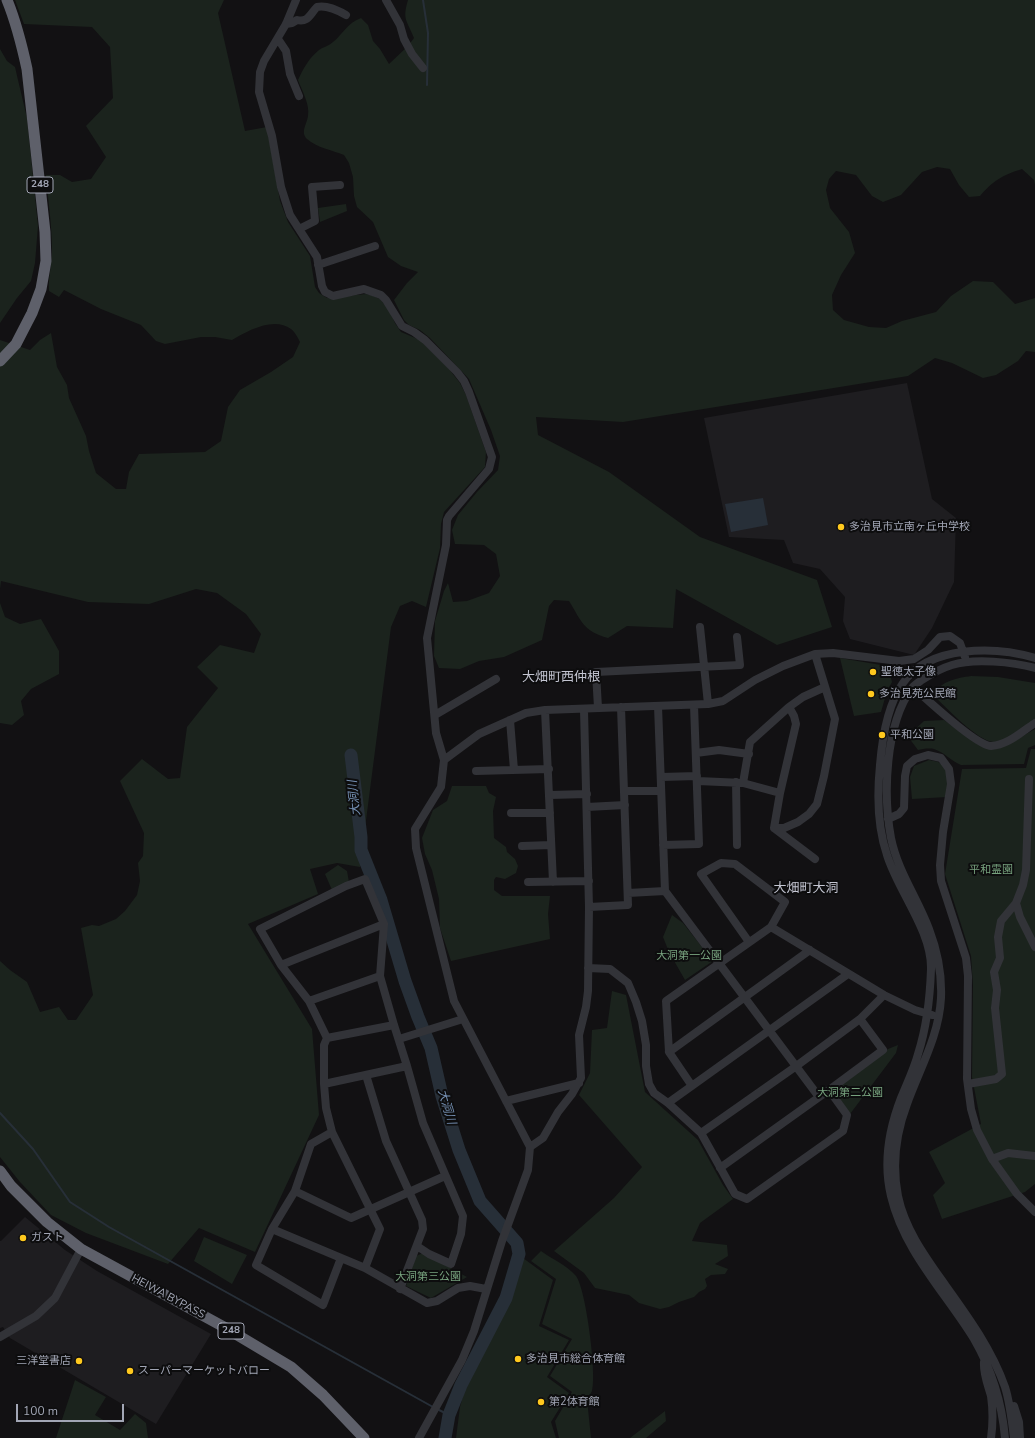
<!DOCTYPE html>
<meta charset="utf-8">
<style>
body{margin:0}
#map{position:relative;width:1035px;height:1438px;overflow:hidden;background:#121113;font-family:"Nunito Sans",sans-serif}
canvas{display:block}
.scale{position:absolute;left:16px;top:1404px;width:108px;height:18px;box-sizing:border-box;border:2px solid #a2a6b5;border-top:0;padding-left:5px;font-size:12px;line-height:14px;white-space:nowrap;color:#a2a6b5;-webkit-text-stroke:3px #0d0d0e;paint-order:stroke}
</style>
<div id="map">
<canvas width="1035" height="1438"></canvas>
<div class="scale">100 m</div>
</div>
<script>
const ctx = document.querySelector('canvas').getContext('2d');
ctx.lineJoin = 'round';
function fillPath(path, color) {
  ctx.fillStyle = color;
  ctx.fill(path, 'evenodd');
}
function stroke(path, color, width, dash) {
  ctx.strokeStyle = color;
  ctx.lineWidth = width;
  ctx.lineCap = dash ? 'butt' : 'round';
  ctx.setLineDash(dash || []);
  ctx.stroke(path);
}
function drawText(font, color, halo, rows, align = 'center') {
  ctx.font = font + ' "Nunito Sans","Noto Sans JP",sans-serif';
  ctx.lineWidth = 4;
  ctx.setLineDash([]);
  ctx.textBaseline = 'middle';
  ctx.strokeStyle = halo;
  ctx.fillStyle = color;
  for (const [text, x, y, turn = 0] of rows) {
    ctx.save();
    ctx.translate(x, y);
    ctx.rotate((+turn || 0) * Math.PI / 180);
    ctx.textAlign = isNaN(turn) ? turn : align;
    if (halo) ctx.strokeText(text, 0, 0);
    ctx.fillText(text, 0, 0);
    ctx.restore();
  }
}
fillPath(new Path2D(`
 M907 383 932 499 956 518 954 582 932 628 914 655 850 639 843 621 845 597 820 569 793 563 784 540 729 537 704 418Z
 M25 1217 65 1250 97 1271 211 1334 156 1424 10 1338 3 1327 0 1328V1241H1Z`), '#1e1d20');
fillPath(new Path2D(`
 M15 0H224L218 13 245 131 267 127 280 201 288 222 310 256 315 287 319 293 327 298 366 294 371 295 380 299 388 308 395 323 401 332 420 340 448 368 460 383 466 395 486 452 485 467 444 512 441 524 440 548 426 607 412 601 400 606 391 627 360 867 337 863 310 869 318 894 248 924 312 1029 319 1115 255 1252 199 1228 168 1264 86 1233 51 1215 20 1182 0 1157V961L10 970 27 982 40 1012 59 1007 68 1020H76L93 995 81 928 92 925 99 926 116 919 125 911 137 895 140 881 138 863 143 856 144 833 120 781 142 759 168 779 180 778 187 727 218 688 197 667 220 645 254 653 261 634 246 614 217 593 196 589 149 604 88 602 1 581 0 589V340L30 350 40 340 51 333 57 367 67 385 69 398 86 436 89 451 96 473 116 489H126L129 472 139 454 205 452 221 441 228 407 240 390 271 372 293 357 300 342C298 338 295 332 291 329 274 316 247 331 232 340L215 337H201L165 344 156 341 141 325 101 309 64 290 59 297 49 291C48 278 52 264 52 251 52 225 48 200 46 175H60L72 182 91 179 106 157 86 126 113 98 110 47 92 27 24 24Z
 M408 0H1035V185L1034 180 1022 169C1002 175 993 181 980 196L969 197 959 185 950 169 937 167 922 172 901 195 883 202 872 196 856 175 836 171 829 179 826 190 830 208 849 232 855 253 841 275 832 295 833 310 844 320 869 327 886 328 902 321 936 312 951 296 973 281 993 282 1015 304 1035 298V352L1026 351 1018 361 996 375 983 378 952 363 935 358 908 376 623 422 536 417 538 435 609 472 700 537 817 580 832 627 777 645 676 589 673 628 627 626 608 638C583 631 582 622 569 601L554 600 549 606 542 640 504 657 479 661 460 669 439 668 434 656 435 621 444 591 448 583 453 602 467 601 489 593 500 576 496 554 484 545 455 544 452 530 458 515 477 492 498 470 500 456 491 430 469 379 430 338 420 330 409 325 404 320 394 300 407 283 418 272 401 266 388 257 373 222 357 207 354 196 353 177 349 163 344 155C332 150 317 148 307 139 300 132 307 124 308 116 310 104 302 91 298 80 303 69 309 58 319 50 323 47 329 46 333 42 343 34 347 23 361 18L368 25 373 41 380 49 389 64 408 46 414 38C407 20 402 20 408 0Z
 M0 49 7 61 15 67 18 80 27 118 38 226 35 263 31 281 17 298 0 323Z
 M346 204 347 211 320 222 318 208Z
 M0 603 5 617 20 624 41 619 59 651V674L31 689 21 701 24 715 12 725 0 723Z
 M840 658 881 665 890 674 892 682 887 691 881 712 854 716Z
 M971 676 998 677 1035 683V721C1025 727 1006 742 994 742 978 742 945 706 933 695 941 681 957 678 971 676Z
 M944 720 979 745H1007L1035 729V745L1028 748 1024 764 961 765C951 761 944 752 934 749 929 748 922 749 918 750L909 738 912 732 924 721Z
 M1031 749H1035V1184L1025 1192 942 1219 933 1195 945 1183 929 1152 981 1124 972 1077 973 985 971 956 945 874 962 769 1026 768Z
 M929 760C932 761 936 761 938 762 952 768 949 786 947 797L912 799 910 777 914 766Z
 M452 786H486L489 793 496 797 493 811 494 838 506 847 507 852 515 859 518 866 516 873 505 879 496 877 494 880V890L502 896H550L548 914 550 939 451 961 440 928 439 899 432 870 425 854 422 838 433 810 447 801Z
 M338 865 347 871 349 882 332 890 325 874Z
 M672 915 683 923 713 961 685 980 669 952 663 937Z
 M612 991 626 995 645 1092 698 1140 723 1185 733 1199 700 1223 692 1241 727 1245 728 1256 715 1264 728 1269 725 1274 711 1275 705 1279 707 1286 705 1289 699 1292 694 1297 679 1302 669 1307 660 1309 639 1303 629 1295 595 1288 584 1273 554 1251 614 1198 642 1167 579 1095 590 1073 592 1030 607 1028Z
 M898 1045 896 1053 850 1114 835 1094 836 1088 888 1049Z
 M204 1237 247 1255 232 1284 194 1261Z
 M541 1251C552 1259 568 1266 576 1276 586 1289 597 1375 592 1391 591 1394 588 1396 587 1399L591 1438H559L555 1421 572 1392 550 1376 572 1339 542 1324 556 1279 531 1261Z
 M423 1253 467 1277 431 1298 406 1286 416 1256Z
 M523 1258 553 1280 539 1326 569 1340 547 1377 569 1393 551 1422 556 1438H456L460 1407 467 1381 507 1301Z
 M75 1380 106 1397 95 1415 120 1430 135 1414 146 1423 148 1438H56Z
 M665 1411 666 1421 646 1438H630Z`), '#1b231d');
fillPath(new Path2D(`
 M763 498 768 525 731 532 725 504Z`), '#272f38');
stroke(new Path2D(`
 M423 0 428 33 427 85
 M0 1113 33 1149 70 1202 109 1227 433 1407
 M437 1409 449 1415`), '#272f38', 2);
stroke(new Path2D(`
 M351 755 361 837V850L381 900 405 981 418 1017 431 1048 442 1096 459 1150 480 1201 517 1243 519 1254 506 1298 461 1385 449 1415 445 1438`), '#272f38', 13);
stroke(new Path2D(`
 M296 0 286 24 264 61 260 72 259 92 272 136 281 187 290 215 317 257 322 286 325 292 333 296 364 289 381 295 386 300 402 326 414 332 425 340 457 372 464 381 469 392 492 457 489 469 449 516 447 520 446 545 427 638 436 733 444 760 441 787 415 829 416 848 454 1001 530 1147 528 1170 502 1241 474 1331 462 1360 419 1438
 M386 0 400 25 404 39 412 54 423 68
 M286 24 292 23 297 20C308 23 310 14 317 7 327 5 337 10 346 15
 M278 39 286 51 290 74 299 96
 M299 229 315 221 312 187 340 185
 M318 265 375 246
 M700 627 708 704
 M913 687C925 698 977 746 991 746 1008 745 1021 732 1035 723
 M658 706 665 891 819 1097
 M789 707 794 716 796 724 780 793 774 828 815 859
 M598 708 596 672 740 665 737 637
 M545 710 553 882
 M435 715 496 679
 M510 720 514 770
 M696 753 719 750 749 754
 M444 760 479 734 526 713 545 710 708 704 723 701 755 680 783 666 815 654 833 653 899 661 914 659 928 650 940 637 950 636 960 643 965 657
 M476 771 549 769
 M661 777 697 776
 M1029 779 1026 870 1023 885 1016 903 1020 917 1035 947
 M698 781 743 783 780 793
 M736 782 737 845
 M743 783 750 742 789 707 803 697 825 687
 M624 791H661
 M550 795 587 794
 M587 807 625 805
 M511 813H550
 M888 819 899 814 904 808 905 776 907 766 915 759 928 755 941 758 949 769 951 784 943 832 940 865 941 881 966 958 968 976 967 1079 971 1109 977 1130 992 1159 1017 1194 1035 1212
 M774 828H784L798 822 809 814 817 804 824 776 835 719 815 654
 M663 845 699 844 694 705
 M522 846 551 845
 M528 882 589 881
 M628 893 665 891
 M589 907 628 905 621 707
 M771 927 884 995 915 1010 932 1015
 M281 965 384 924
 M588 968 610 969 628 983 636 1002 642 1021 646 1045V1066L649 1084 654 1093 668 1103 701 1133 735 1194 747 1199 843 1131 847 1115 829 1090
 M309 1001 380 976
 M327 1038 394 1025
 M399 1039 463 1019
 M669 1052 810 950
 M366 1075 386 1141 422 1220 423 1229 400 1289
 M324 1084 407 1066
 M968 1084 996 1079 1002 1074 995 1008 997 990 994 972 1000 958 998 937 1001 921 1016 903
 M692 1086 669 1052 666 1001 771 927 785 902 735 864 721 863 701 874 749 942
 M506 1101 579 1083
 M668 1103 848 974
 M332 1132 311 1144 295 1191 272 1229 256 1265 323 1305 341 1258
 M701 1133 795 1067 860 1019 884 995
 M530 1147 543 1138 558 1112 572 1094 581 1078 579 1035 586 1007 588 991 589 907 584 710
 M992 1159 1008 1153 1035 1156
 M720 1168 829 1090 883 1050 860 1019
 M295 1191 351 1218 445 1176
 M272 1229 365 1268 427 1303 437 1301 458 1288 470 1286 486 1289
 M365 1268 380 1229 332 1132 326 1108 324 1084V1045L327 1038 309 1001 281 965 260 929 346 886 365 879 384 924 380 976 394 1025 407 1066 423 1123 463 1216 461 1234 451 1264 429 1254 417 1246
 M0 1337 36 1316 55 1298 81 1249
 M984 1362C983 1374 988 1385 991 1396 993 1410 993 1424 991 1438
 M1014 1406 1019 1422 1020 1438
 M1005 1438C1002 1403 992 1370 974 1339 945 1292 904 1251 891 1196 883 1163 889 1129 901 1098 907 1083 914 1069 918 1054 927 1026 930 999 931 969 932 931 898 891 887 855 877 826 877 795 880 765 882 740 888 704 903 683 929 645 995 646 1035 658
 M1014 1438C1012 1421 1010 1403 1005 1387 992 1350 969 1318 946 1286 927 1259 905 1230 898 1196 892 1165 896 1133 907 1104 920 1068 939 1036 941 998 942 975 937 950 929 929 917 897 898 872 891 838 883 795 885 725 912 688 914 685 919 682 922 680 931 674 942 668 952 665 974 658 1013 662 1035 668`), '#323338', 8);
stroke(new Path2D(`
 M0 361 16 344 32 313 41 289 46 261 45 232 27 69C22 46 16 22 7 0
 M0 1171 11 1186 47 1222 81 1249 224 1327 291 1367 323 1395 364 1438`), '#5e606a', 11);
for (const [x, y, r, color] of [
 [841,527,4,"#ffc91e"],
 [873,672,4,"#ffc91e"],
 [871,694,4,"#ffc91e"],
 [882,735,4,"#ffc91e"],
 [23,1238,4,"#ffc91e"],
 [518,1359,4,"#ffc91e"],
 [79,1361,4,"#ffc91e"],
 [130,1371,4,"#ffc91e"],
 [541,1402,4,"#ffc91e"]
]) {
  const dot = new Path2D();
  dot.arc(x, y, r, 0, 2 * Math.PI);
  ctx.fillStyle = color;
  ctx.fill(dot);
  stroke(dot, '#0d0d0e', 1.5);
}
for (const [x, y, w] of [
 [40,185,26],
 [231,1331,26]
]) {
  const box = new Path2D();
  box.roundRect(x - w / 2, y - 8, w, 16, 3);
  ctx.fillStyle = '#0d0d0e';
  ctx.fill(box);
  stroke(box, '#a2a6b5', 1);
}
drawText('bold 10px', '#a2a6b5', null, [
 ["248",40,185],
 ["248",231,1331]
]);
drawText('11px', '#a2a6b5', '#0d0d0e', [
 ["多治見市立南ヶ丘中学校",849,527],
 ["聖徳太子像",881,672],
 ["多治見苑公民館",879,694],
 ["平和公園",890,735],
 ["ガスト",31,1238],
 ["多治見市総合体育館",526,1359],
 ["三洋堂書店",71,1361,"right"],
 ["スーパーマーケットバロー",138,1371],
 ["第2体育館",549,1402]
], 'left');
drawText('11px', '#77a27e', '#0d0d0e', [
 ["平和霊園",991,870],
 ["大洞第一公園",689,956],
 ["大洞第二公園",850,1093],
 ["大洞第三公園",428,1277]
]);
drawText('11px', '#a2a6b5', '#0d0d0e', [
 ["HEIWA BYPASS",168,1297,28]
]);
drawText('italic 12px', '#7590b3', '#0d0d0e', [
 ["大洞川",355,798,-96],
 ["大洞川",446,1107,74]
]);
drawText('13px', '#c3c5d1', '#0d0d0e', [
 ["大畑町西仲根",561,678],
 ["大畑町大洞",806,889]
]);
</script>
